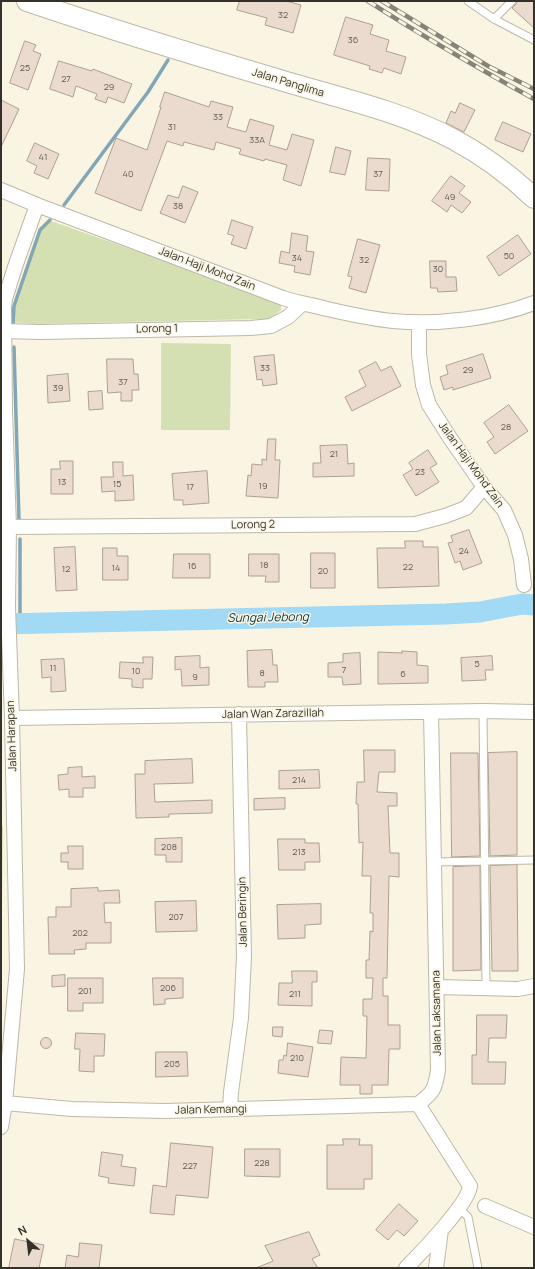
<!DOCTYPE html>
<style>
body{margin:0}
#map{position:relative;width:535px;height:1269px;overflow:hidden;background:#faf5e3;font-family:Manrope,sans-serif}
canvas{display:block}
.frame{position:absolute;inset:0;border:2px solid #33312a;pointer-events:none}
.north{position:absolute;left:8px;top:1221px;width:40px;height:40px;-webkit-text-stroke:3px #faf5e3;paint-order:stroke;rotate:332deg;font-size:11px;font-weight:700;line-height:16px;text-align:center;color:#33312a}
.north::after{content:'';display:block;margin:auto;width:14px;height:18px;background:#33312a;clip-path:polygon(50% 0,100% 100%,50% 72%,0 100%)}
</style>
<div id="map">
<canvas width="535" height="1269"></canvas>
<div class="frame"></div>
<div class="north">N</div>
</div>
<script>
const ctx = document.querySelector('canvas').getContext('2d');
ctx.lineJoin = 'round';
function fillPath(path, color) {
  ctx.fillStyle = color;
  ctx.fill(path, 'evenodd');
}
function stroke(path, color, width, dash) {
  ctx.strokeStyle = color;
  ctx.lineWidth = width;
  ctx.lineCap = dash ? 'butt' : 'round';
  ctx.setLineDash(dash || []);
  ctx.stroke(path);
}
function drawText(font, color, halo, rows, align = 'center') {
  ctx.font = font + ' Manrope,sans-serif';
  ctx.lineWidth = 3;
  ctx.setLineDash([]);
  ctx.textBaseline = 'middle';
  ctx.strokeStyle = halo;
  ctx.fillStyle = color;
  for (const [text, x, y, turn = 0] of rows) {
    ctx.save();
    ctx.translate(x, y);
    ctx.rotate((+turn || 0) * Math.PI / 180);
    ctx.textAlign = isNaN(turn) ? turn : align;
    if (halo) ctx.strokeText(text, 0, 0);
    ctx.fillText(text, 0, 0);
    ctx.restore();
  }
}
fillPath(new Path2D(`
 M51 221 278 301 281 306V310L270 319H260L33 324 13 322 15 305 41 230Z
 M161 343 231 344 230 430H161Z
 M1 826H3L2 905H1Z`), '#d4e0b2');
stroke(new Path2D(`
 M64 205 148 92 168 60
 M13 324 14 306 40 230 50 220
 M14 347 19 520
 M20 539V624`), '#81a7b7', 3.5);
stroke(new Path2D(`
 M1 624 446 614 480 612 522 604 534 605`), '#a2d9f4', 21);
const building = new Path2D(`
 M240 1H286L301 5 293 33 265 25 267 18 237 10Z
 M517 1H534V28L512 8 516 4Z
 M346 17 373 25 370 34 389 40 386 51 406 57 401 74 384 68 382 73 369 69 370 66 334 55Z
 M25 41 36 45 33 51 41 54 28 90 10 83Z
 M59 61 92 71 93 69 132 84 124 103 108 97 106 103 95 99 97 94 76 86 73 97 50 89Z
 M165 92 209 107 211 101 233 107 227 127 246 132 250 119 274 126 269 145 287 150 292 134 314 140 301 186 283 180 287 165 265 159 264 161 239 154 241 149 216 142 214 150 184 142 183 146 167 141 141 211 95 193 116 138 147 150 161 107H160Z
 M1 100 19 109 1 147Z
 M460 103 475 110 464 132 446 123 451 111 455 113Z
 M503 122 531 134 523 152 495 140Z
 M35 143 59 154 48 179 34 173 37 166 27 161Z
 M336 147 351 151 345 175 330 172Z
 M368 158 390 159 389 191 366 190Z
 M451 176 465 186 459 193 471 202 462 213 451 205 447 212 432 201Z
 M183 186 198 192 185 223 160 213 168 195 178 198Z
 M232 220 253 227 246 249 231 244 234 236 228 234Z
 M292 233 308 236 306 251 314 252 310 275 294 272 295 266 279 263 281 251 289 253Z
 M518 235 531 254 499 276 487 257Z
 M358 239 380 245 366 293 349 288 352 277 348 276Z
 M430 261H446V277H456L457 291 438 292 437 288H431Z
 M483 354 491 378 453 390V387L444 390 440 377 448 374 446 366Z
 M274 355 277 384 263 386 262 379 257 380 254 357Z
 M107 359H133L134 374H138L139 390H132V401H121V392L108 393Z
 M376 362 381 371 391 366 401 386 352 411 345 397 366 386 359 371Z
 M68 374 70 401 48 403 47 376Z
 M102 391 103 409 89 410 88 392Z
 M509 405 528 431 495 454 487 442 494 437 484 423Z
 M268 439H276L275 460H280L278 498 246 496 248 475 251 476 252 464 262 465V459L266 460Z
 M347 445 348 464 354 463V476L313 477V463H321L320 446Z
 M428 450 437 464 430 468 439 482 416 496 403 475 413 469 409 463Z
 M60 461H73V494H51V469H60Z
 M113 462H123V476L133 475 134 500 115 501V491L102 492 101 477H113Z
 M207 471 209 503 183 505V500H174L172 474Z
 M469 530 482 563 463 570 460 561 455 563 448 543 453 542 451 536Z
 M405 541H423V547H438L439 586 378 588 377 548H405Z
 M75 547 77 590 56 591 54 548Z
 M103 548H117V556H128V580H103Z
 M311 553H335V588H311Z
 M174 554H210V578H173Z
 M249 554H279V582H265L266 576H249Z
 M272 650 273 665H277L278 682H265V687H248L247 651Z
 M402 651 417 652V665L428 666V683L378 684V652L402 653Z
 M360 653 361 684 343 685 342 677H328V663L343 662V654Z
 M200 656V668L209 667V685L182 686 181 669 175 670V657Z
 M492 656 493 670H485L486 680 462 681 461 658Z
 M143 657H153L152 679H143V688L132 687V679L119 678 120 662 143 663Z
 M64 659 66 691 51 692V677L42 678 41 660Z
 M364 750H395V772H379L377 792 397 793V806H388L390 853H399V877L389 876 387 978H383V996H388V1025H400V1049H389L388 1085H372V1094H360V1085H340L341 1057 366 1058 367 1016H363V999H372L373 978H366V960H369L370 931 373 932V913H370L371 876H362L363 842 359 843 358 804H356L357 782H364Z
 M517 752V855L490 856 488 753Z
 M451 753H478L480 856 452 857Z
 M192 759 193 783 154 784 155 802 212 800V813L169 814V817L136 818 135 774H145V761Z
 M82 767V777L95 776V788H83V797H69V789L59 790 58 775 68 774V768Z
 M319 770 320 788 279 789V771Z
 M285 798V809L254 810V799Z
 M182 838V862H166V855H155V839Z
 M278 839H305V843H319L320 862H305V870H279Z
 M68 846H83V869H68V862H61V853H68Z
 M517 865 518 971H492L490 866Z
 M480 866 481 970 453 971V867Z
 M98 888V891L119 890 120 903H104L105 923 111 922V943H86V949L74 950 75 954H49L48 917H56V907H71V889Z
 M196 901 197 931 156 932 155 902Z
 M321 904V924L305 925V938L278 939 277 905Z
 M292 971H317V982H312V1006L278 1005 279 983H292Z
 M65 975V986L52 987V976Z
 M68 978H103V1003H83V1011H68Z
 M153 978H183V998L165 999V1004L154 1005Z
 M477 1015H507L506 1038H489L488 1062H506L505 1084H472V1055H476Z
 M273 1027H283L282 1037 273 1036Z
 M320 1030 333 1031 331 1044 318 1043Z
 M76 1033 105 1034 104 1056H94V1072L79 1071 80 1049H75Z
 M40.5 1043a5.5 5.5 0 1 1 11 0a5.5 5.5 0 1 1-11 0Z
 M288 1043 313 1047 308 1077 278 1073 279 1060H283L284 1055 286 1056Z
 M156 1052H187L188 1076 156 1077Z
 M343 1139H360L359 1145H372V1179H364V1189H327V1145H343Z
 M171 1143 213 1147 208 1198 176 1195 174 1215 150 1213 153 1185 166 1187Z
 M245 1149H280V1177L245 1176Z
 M102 1152 123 1155 121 1166 136 1168 134 1186 108 1183 109 1178 99 1176Z
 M399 1204 418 1221 404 1236 397 1230 388 1240 376 1230Z
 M309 1232 320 1255 312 1259 318 1268H256L273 1261 265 1246Z
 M15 1239 44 1245 39 1268H9Z
 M80 1243 102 1245 99 1268H65L67 1255 78 1257Z`);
fillPath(building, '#eadbce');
stroke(building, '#ad9f93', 1);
const lane = new Path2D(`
 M468 1 494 19 534 40
 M494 19 512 1
 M483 711 486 987
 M434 862 534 860
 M457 1209 464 1213 468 1217 478 1268`);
const street = new Path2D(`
 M1 190 37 205 283 298C298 303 313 305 327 309 349 314 371 319 393 321 438 325 492 319 534 303
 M419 322V354L423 385 429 405 450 438 484 487 504 510 515 535 521 559 524 585
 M4 331 40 332 251 328 271 326 288 317 302 304
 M9 527 415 524 445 516 466 508 484 487
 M12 718 483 711 534 712
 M437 987 518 989 534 986
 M5 1103 72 1109 165 1111 418 1104
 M230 1109 231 1092 241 1018 244 956 239 714
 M1 1127 5 1103 17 969 12 718 8 607 9 527 5 409 4 307 5 299 15 267 37 205
 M485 1206 534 1227
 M406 1268C420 1254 469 1203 470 1186L418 1104C434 1092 435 1089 438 1070L431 712
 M436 1268 441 1230`);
const secondary = new Path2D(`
 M27 1C107 28 188 53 270 77 331 96 396 109 453 139 483 155 510 175 534 198`);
stroke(lane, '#bdb8a7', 9);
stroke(street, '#bdb8a7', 16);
stroke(secondary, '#bdb8a7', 22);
stroke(lane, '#fff', 7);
stroke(street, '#fff', 14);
stroke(secondary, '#fff', 20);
const rail = new Path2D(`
 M368 1C422 36 478 68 534 99
 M382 1 488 66 534 89`);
stroke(rail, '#878378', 4.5);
stroke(rail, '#faf5e3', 3, [9]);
drawText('9px', '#615c53', null, [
 ["32",283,15],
 ["36",353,40],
 ["25",25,68],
 ["27",66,79],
 ["29",109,87],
 ["33",218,117],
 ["31",172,127],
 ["33A",257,140],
 ["41",43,157],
 ["40",128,174],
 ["37",378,174],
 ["49",450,197],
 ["38",178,206],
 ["50",509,256],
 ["34",297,258],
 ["32",364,260],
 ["30",438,269],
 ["33",265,368],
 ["29",468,370],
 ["37",123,382],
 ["39",58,388],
 ["28",506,427],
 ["21",334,454],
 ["23",420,472],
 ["13",62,482],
 ["15",117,484],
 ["19",263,486],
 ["17",190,487],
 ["24",464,551],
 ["18",264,565],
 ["16",192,566],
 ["22",408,567],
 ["14",116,568],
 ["12",66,569],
 ["20",323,571],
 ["5",477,664],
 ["11",53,668],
 ["7",344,670],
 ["10",136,671],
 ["8",262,673],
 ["6",403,674],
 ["9",195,677],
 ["214",299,780],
 ["208",169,847],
 ["213",299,852],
 ["207",176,917],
 ["202",80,933],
 ["206",168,988],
 ["201",85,991],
 ["211",295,994],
 ["210",297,1058],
 ["205",172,1064],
 ["228",262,1163],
 ["227",190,1166]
]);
drawText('11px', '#33312a', '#faf5e3', [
 ["Jalan Panglima",288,83,17],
 ["Jalan Haji Mohd Zain",207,269,21],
 ["Lorong 1",157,329,-1],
 ["Jalan Haji Mohd Zain",471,465,54],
 ["Lorong 2",253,525,-1],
 ["Jalan Wan Zarazillah",273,714,-1],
 ["Jalan Harapan",12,736,-92],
 ["Jalan Beringin",243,912,-91],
 ["Jalan Laksamana",437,1013,-91],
 ["Jalan Kemangi",211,1110,-1]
]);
drawText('italic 12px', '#043548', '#faf5e3', [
 ["Sungai Jebong",268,618,-1]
]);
</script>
